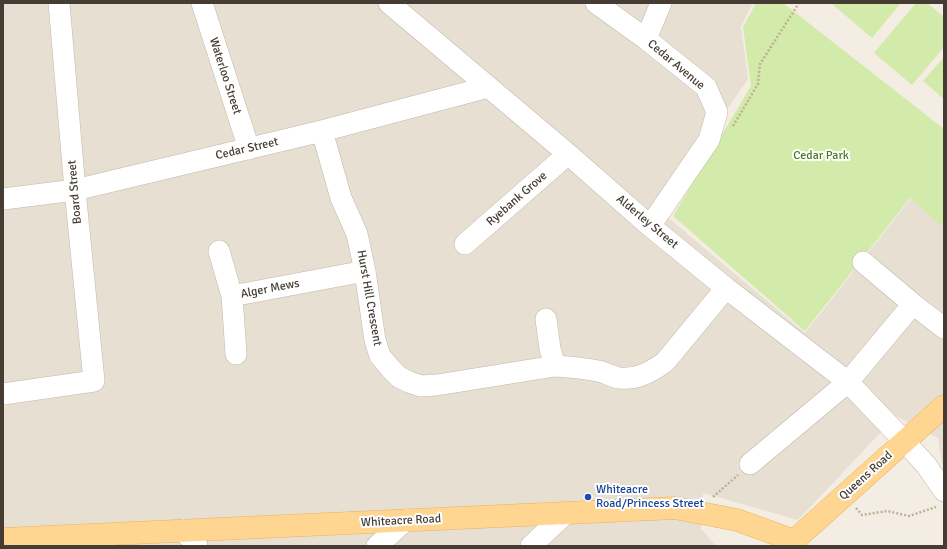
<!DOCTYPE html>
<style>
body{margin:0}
#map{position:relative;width:947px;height:549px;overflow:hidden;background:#f3ede4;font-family:Signika,sans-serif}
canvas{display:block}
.frame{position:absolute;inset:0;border:4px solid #453d34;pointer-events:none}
</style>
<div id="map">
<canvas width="947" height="549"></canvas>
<div class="frame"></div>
</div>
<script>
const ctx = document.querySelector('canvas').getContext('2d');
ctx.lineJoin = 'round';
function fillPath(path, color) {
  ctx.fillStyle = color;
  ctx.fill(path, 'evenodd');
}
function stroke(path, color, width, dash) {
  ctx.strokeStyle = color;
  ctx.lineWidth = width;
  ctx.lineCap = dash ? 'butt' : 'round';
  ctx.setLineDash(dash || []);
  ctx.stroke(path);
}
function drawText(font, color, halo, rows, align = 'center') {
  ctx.font = font + ' Signika,sans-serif';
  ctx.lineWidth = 4;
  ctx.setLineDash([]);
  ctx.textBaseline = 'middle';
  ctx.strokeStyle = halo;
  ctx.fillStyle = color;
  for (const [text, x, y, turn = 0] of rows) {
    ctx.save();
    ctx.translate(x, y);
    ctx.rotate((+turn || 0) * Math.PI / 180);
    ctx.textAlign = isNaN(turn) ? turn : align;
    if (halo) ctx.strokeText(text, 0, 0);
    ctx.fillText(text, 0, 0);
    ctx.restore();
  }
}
fillPath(new Path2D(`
 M3 3H753L741 26 748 79 658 209 805 333 912 197 944 226V465L942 464 938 438 896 416 798 520 703 493 701 529 716 546H3Z`), '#e7dfd2');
fillPath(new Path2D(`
 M756 3H783L944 129V228L910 198 805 331 673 216 751 86 743 27Z
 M831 3H898L900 4 872 38Z
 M916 3H927L944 17V47L912 85 874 53Z
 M944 57V99L923 81Z`), '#d2eaaa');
const minor = new Path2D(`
 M202 3 249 149
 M389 3 568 154 650 226 726 288 848 382 905 442 926 465 944 491
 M596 3 646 39 706 87 717 112 709 140 650 226
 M646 39 661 3
 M322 131 341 198 357 234 365 271 375 340 380 356 391 369 399 377 409 382 421 386 437 385 555 366
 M3 199 75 190 322 131 488 87
 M465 244 568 154
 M219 251 232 296
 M913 304 944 328
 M546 319 550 349 555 366C570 367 584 368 598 371 605 372 612 377 619 378 637 380 651 372 665 362L726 288
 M236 354 232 296 365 271
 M3 394 94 381 75 190 59 3
 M750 464 848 382 913 304 863 262
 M183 530 197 546
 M377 546 406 520
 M531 546 566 513`);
const major = new Path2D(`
 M3 539 675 508 737 520 795 541
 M788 546 944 406`);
stroke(minor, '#c2b7a9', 22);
stroke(major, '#e9b35b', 23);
stroke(new Path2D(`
 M733 126 758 84 760 64 799 3
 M713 497 738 475
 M856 508 862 515 887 511 909 516 936 507`), '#c1af97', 2.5, [2, 2]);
stroke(minor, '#fff', 21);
stroke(major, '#ffd691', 22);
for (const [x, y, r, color] of [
 [588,497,4,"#1a4fb4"]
]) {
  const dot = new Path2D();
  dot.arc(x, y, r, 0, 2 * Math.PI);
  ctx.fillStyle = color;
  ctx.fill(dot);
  stroke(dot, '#fff', 1.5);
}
drawText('12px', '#453d34', '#fff', [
 ["Cedar Avenue",676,65,40],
 ["Waterloo Street",225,76,72],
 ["Cedar Street",247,149,-13],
 ["Board Street",75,192,-95],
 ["Ryebank Grove",517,199,-41],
 ["Alderley Street",647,222,40],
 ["Alger Mews",270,289,-11],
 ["Hurst Hill Crescent",369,298,80],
 ["Queens Road",866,476,-42],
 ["Whiteacre Road",401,521,-3]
]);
drawText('12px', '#4c7a24', '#fff', [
 ["Cedar Park",821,156]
]);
drawText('12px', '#164399', '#fff', [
 ["Whiteacre",596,490],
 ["Road/Princess Street",596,504]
], 'left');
</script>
